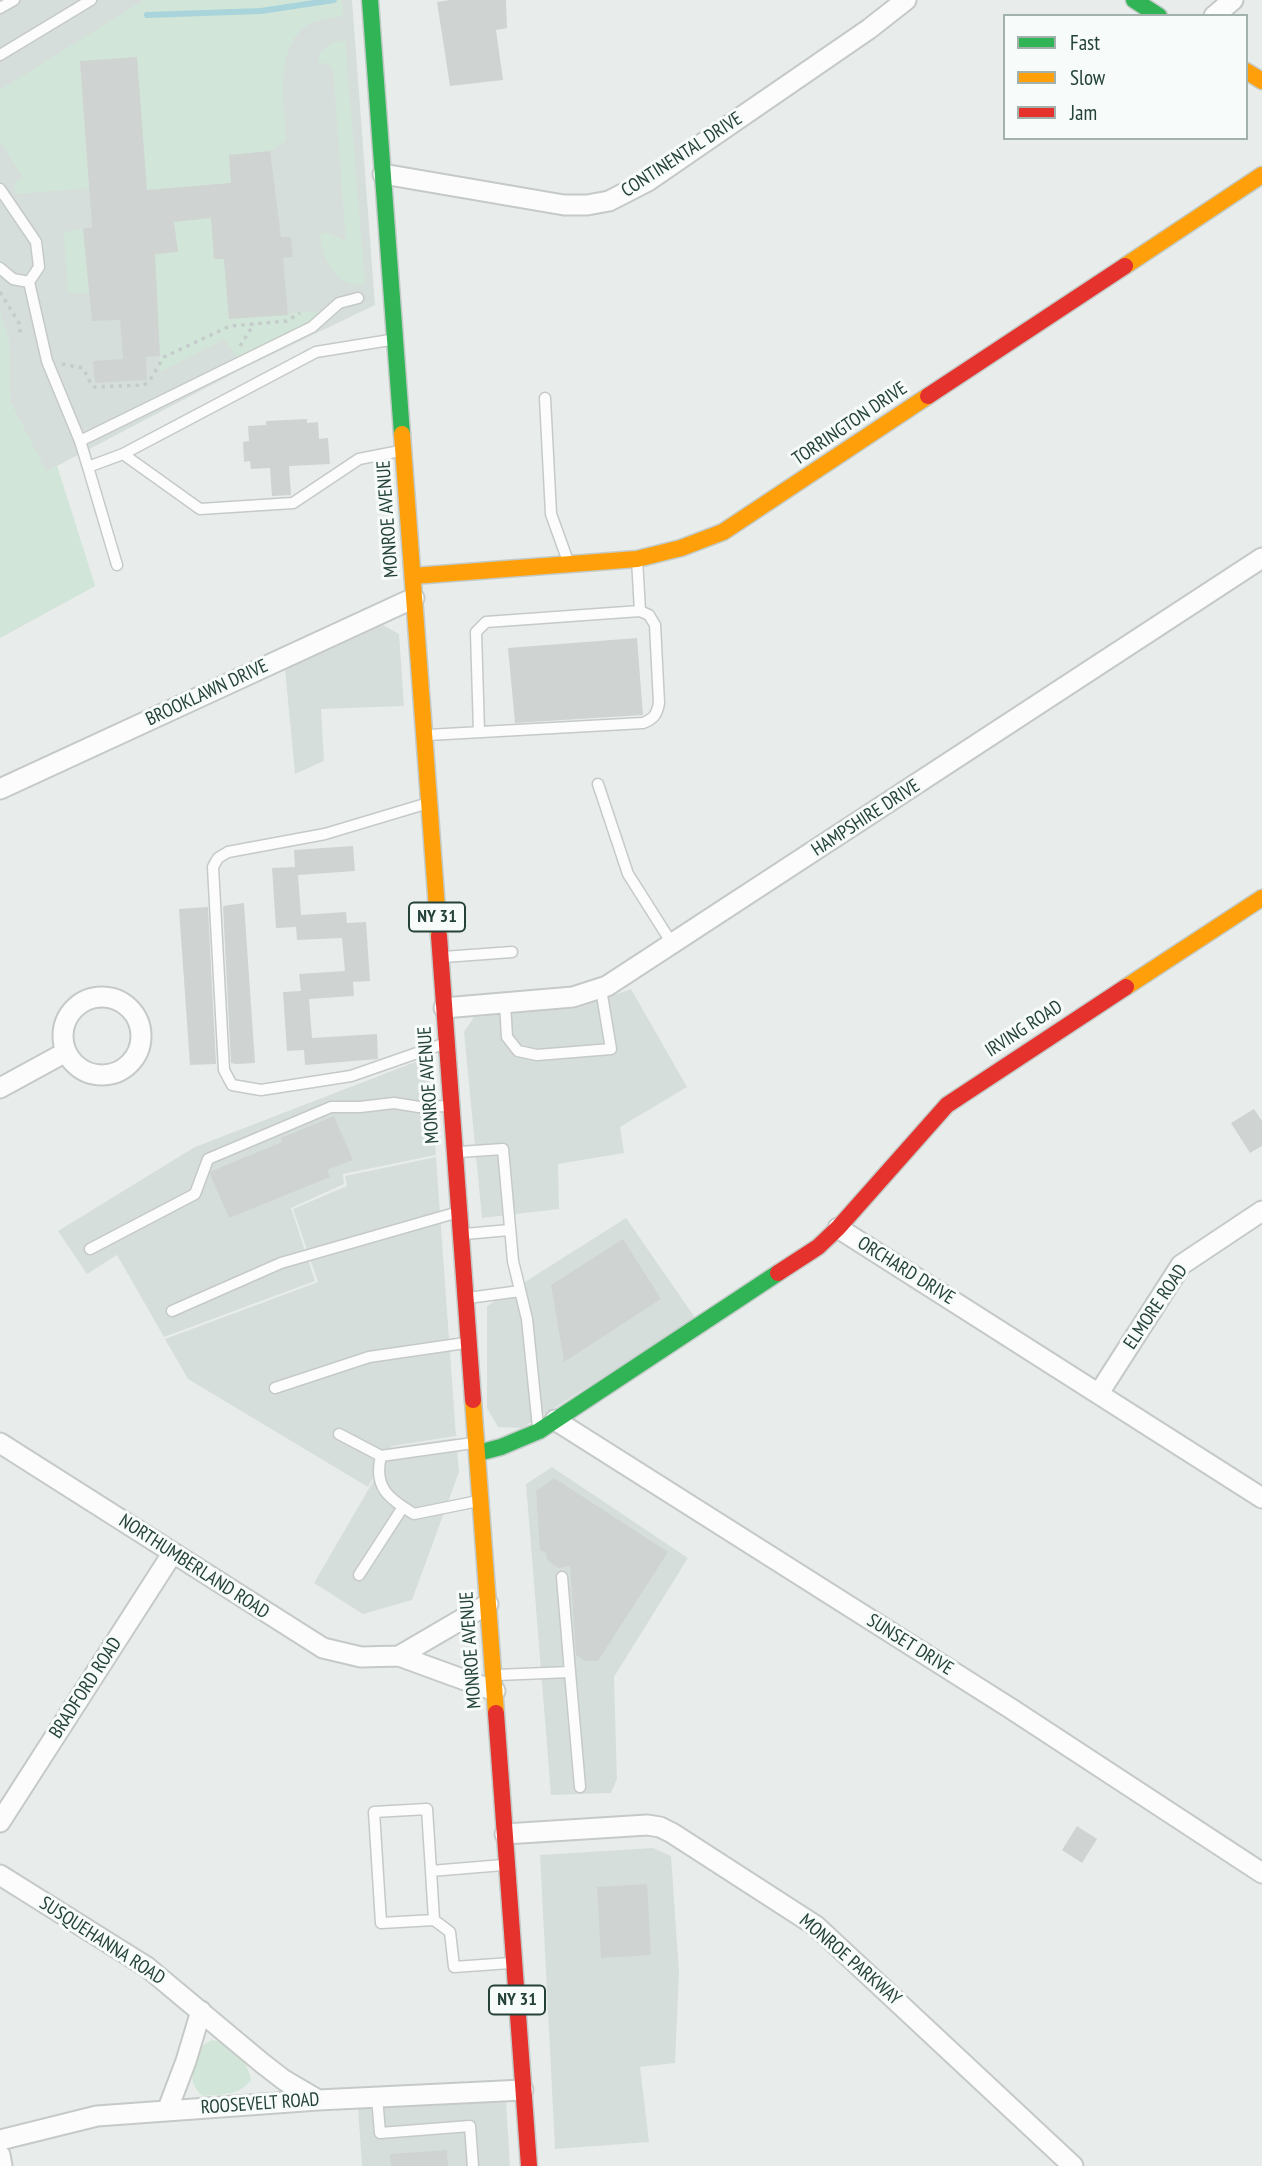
<!DOCTYPE html>
<style>
body{margin:0}
#map{position:relative;width:1262px;height:2166px;overflow:hidden;background:#e8edeb;font-family:"PT Sans Narrow",sans-serif}
canvas{display:block}
.legend{position:absolute;left:1003px;top:14px;width:245px;height:126px;box-sizing:border-box;background:#f7fbf9;border:2px solid #a3b1ad;margin:0;padding:9px 12px;list-style:none;font-size:21px;color:#24423a}
.legend li{display:flex;align-items:center;gap:14px;height:35px}
.legend b{width:35px;border:2px solid #a3b1ad}
</style>
<div id="map">
<canvas width="1262" height="2166"></canvas>
<ul class="legend">
<li><b style="height:9px;background:#30b455"></b>Fast</li>
<li><b style="height:9px;background:#ff9f0a"></b>Slow</li>
<li><b style="height:9px;background:#e5322d"></b>Jam</li>
</ul>
</div>
<script>
const ctx = document.querySelector('canvas').getContext('2d');
ctx.lineJoin = 'round';
function fillPath(path, color) {
  ctx.fillStyle = color;
  ctx.fill(path, 'evenodd');
}
function stroke(path, color, width, dash) {
  ctx.strokeStyle = color;
  ctx.lineWidth = width;
  ctx.lineCap = dash ? 'butt' : 'round';
  ctx.setLineDash(dash || []);
  ctx.stroke(path);
}
function drawText(font, color, halo, rows, align = 'center') {
  ctx.font = font + ' "PT Sans Narrow",sans-serif';
  ctx.lineWidth = 6;
  ctx.setLineDash([]);
  ctx.textBaseline = 'middle';
  ctx.strokeStyle = halo;
  ctx.fillStyle = color;
  for (const [text, x, y, turn = 0] of rows) {
    ctx.save();
    ctx.translate(x, y);
    ctx.rotate((+turn || 0) * Math.PI / 180);
    ctx.textAlign = isNaN(turn) ? turn : align;
    if (halo) ctx.strokeText(text, 0, 0);
    ctx.fillText(text, 0, 0);
    ctx.restore();
  }
}
fillPath(new Path2D(`
 M0 0H352L375 305 244 368 57 466 95 586 0 638Z
 M383 625 399 634 404 706 321 709 324 761 295 774 285 669Z
 M631 989 687 1087 620 1127 624 1153 558 1164 559 1209 482 1218 464 1032 474 1017 578 1008Z
 M428 1057 436 1155 343 1174 344 1184 291 1208 315 1281 164 1337 117 1255 87 1274 58 1231 195 1147Z
 M436 1157 456 1436 392 1446 368 1487 188 1379 165 1339 318 1282 293 1209 347 1186 345 1176Z
 M626 1218 696 1319 522 1428 498 1427 487 1408V1306Z
 M456 1438 459 1472 412 1600 363 1614 314 1583 393 1447Z
 M552 1467 688 1558 614 1677 617 1779 611 1793 551 1795 526 1484Z
 M653 1848 671 1856 679 1972 675 2063 640 2067 649 2142 555 2149 540 1855Z
 M506 2102 510 2166H362L358 2108Z`), '#d6dedb');
fillPath(new Path2D(`
 M144 0H342L343 16C331 18 311 20 302 29 274 55 285 107 286 141L270 151 229 155 231 183 147 190 136 57 80 61 89 188 16 194 14 183 23 177 0 140V90Z
 M345 40 365 284C336 289 322 258 320 235L326 232 346 241 333 67 318 61C321 46 332 42 345 40Z
 M220 217 223 242 213 243 214 259H224L229 319 319 311 310 321 238 358 224 339 160 372 155 254 178 251 174 222Z
 M83 229 89 293H68L64 232Z
 M0 313 9 340 10 401 46 471 57 466 95 586 0 637Z
 M212 2040C232 2042 248 2061 251 2080 239 2096 222 2094 203 2096 183 2080 196 2065 203 2045Z`), '#d1e6d8');
stroke(new Path2D(`
 M147 15 261 11 334 0`), '#a9d4db', 6);
fillPath(new Path2D(`
 M450 0H506L507 28 496 30 503 80 450 86 437 2Z
 M137 57 147 190 231 183 229 155 270 151 281 237H291L293 257 283 258 288 315 229 319 224 259H214L211 218 174 222 178 252 155 254 160 356 146 357 147 380 95 383 93 361 123 359 120 320 92 321 83 229 92 227 80 61Z
 M307 419V423L318 422 319 439 328 438 330 464 289 466 291 495 272 496 270 468 251 469 250 461 244 462 243 442 249 441 248 426 266 425V421Z
 M637 638 643 715 515 723 508 648Z
 M353 846 355 871 298 875 301 915 346 912 347 923 366 922 370 981 353 982 354 996 309 999 312 1038 377 1034 378 1059 305 1065 304 1050 287 1051 283 992 301 991 299 974 345 971 342 938 297 940 296 927 276 928 272 868 295 867 294 850Z
 M244 903 255 1063 236 1064 231 1063 223 906Z
 M208 907 216 1064 190 1065 179 909Z
 M1254 1109 1262 1121V1146L1250 1153 1231 1123Z
 M334 1116 353 1160 327 1170 330 1177 229 1218 210 1174 212 1171 282 1142 281 1138Z
 M623 1239 661 1299 564 1362 551 1285Z
 M554 1478 668 1552 598 1661H585L576 1655 570 1566 558 1568 547 1560 546 1553 540 1550 536 1491Z
 M1077 1826 1097 1839 1082 1863 1062 1850Z
 M647 1884 651 1955 601 1958 597 1887Z
 M447 2150 448 2166H391L390 2154Z`), '#cfd4d2');
const lane = new Path2D(`
 M0 8 14 0
 M0 55 91 0
 M0 189 36 242 39 267 29 282 47 361 80 441 88 467 123 454 200 509 293 503 359 459 400 451
 M0 268 13 279 29 282
 M545 398 551 514 569 564
 M80 441 312 327 339 303 358 298
 M123 454 316 352 390 340
 M88 467 117 565
 M637 559 640 611
 M428 735 643 723C654 719 657 714 659 703L655 625 649 615 640 611 486 622 476 632 479 732
 M598 784 628 874 673 945
 M425 804 325 834 228 852 218 858 213 867 224 1070 232 1085 261 1090 351 1076 443 1044
 M444 957 512 952
 M505 1003 507 1037 518 1051 537 1055 611 1049 601 989
 M459 1152 503 1149 513 1261 527 1319 538 1427
 M465 1234 509 1230
 M90 1249 195 1194 208 1159 331 1107H360L394 1103 419 1107 447 1106
 M468 1298 520 1291
 M172 1311 281 1263 455 1213
 M275 1388 369 1357 465 1343
 M339 1434 381 1456 473 1443
 M381 1456C373 1488 389 1498 414 1514L478 1501
 M359 1575 403 1507
 M562 1577 570 1672
 M497 1675 570 1672 580 1787
 M431 1871 434 1920 381 1923 374 1812 427 1809 431 1871 503 1865
 M434 1920 450 1932 454 1967 510 1963
 M377 2097 380 2133 470 2126 473 2166`);
const street = new Path2D(`
 M1214 16 1233 0
 M383 174 564 205H587L609 201 648 181 869 29 906 0
 M0 789 414 598
 M63 1036a39 39 0 1 1 78 0a39 39 0 1 1-78 0Z
 M444 1008 573 997 607 986 1262 558
 M0 1088 66 1052
 M838 1228 1262 1498
 M1099 1393 1181 1265 1262 1211
 M555 1420 1010 1708 1262 1873
 M0 1443 323 1648 361 1657 399 1656 495 1691
 M399 1656 488 1604
 M0 1822 172 1554
 M505 1834 647 1825 660 1827 672 1833 816 1926 1073 2166
 M0 1875 147 1967 262 2063 284 2080 318 2100
 M167 2111 186 2061 201 2011
 M0 2140 97 2116 318 2100 523 2090
 M0 2155 2 2166`);
const fast = new Path2D(`
 M370 0 402 434
 M1134 0 1159 16
 M478 1453 501 1447 539 1431 778 1273`);
const slow = new Path2D(`
 M1246 71 1262 81
 M1125 266 1262 175
 M402 434 439 936
 M413 576 637 559 681 548 723 532 928 396
 M1126 987 1262 898
 M473 1400 496 1713`);
const jam = new Path2D(`
 M928 396 1125 266
 M439 936 473 1400
 M778 1273 818 1247 838 1228 947 1105 1126 987
 M496 1713 529 2166`);
stroke(lane, '#c5cac8', 13);
stroke(street, '#c5cac8', 23);
stroke(fast, '#c3cbc8', 19);
stroke(slow, '#c3cbc8', 19);
stroke(jam, '#c3cbc8', 19);
stroke(new Path2D(`
 M0 292 19 323 21 337
 M240 346 254 324
 M62 364 83 368 91 384 94 387 144 385 150 380 164 357 230 326 287 321 300 313`), '#c3ccca', 3.5, [3.5, 5]);
stroke(lane, '#fcfcfc', 10);
stroke(street, '#fcfcfc', 19);
stroke(fast, '#30b455', 16);
stroke(slow, '#ff9f0a', 16);
stroke(jam, '#e5322d', 16);
for (const [x, y, w] of [
 [437,917,56],
 [517,2000,56]
]) {
  const box = new Path2D();
  box.roundRect(x - w / 2, y - 14.5, w, 29, 5);
  ctx.fillStyle = '#f7fbf9';
  ctx.fill(box);
  stroke(box, '#24423a', 2);
}
drawText('bold 18px', '#24423a', null, [
 ["NY 31",437,917],
 ["NY 31",517,2000]
]);
drawText('19px', '#24423a', '#f7fbf9', [
 ["CONTINENTAL DRIVE",682,155,-33],
 ["TORRINGTON DRIVE",850,424,-34],
 ["MONROE AVENUE",388,519,-94],
 ["BROOKLAWN DRIVE",207,693,-25],
 ["HAMPSHIRE DRIVE",866,818,-33],
 ["IRVING ROAD",1024,1029,-33],
 ["MONROE AVENUE",429,1085,-94],
 ["ORCHARD DRIVE",906,1271,32],
 ["ELMORE ROAD",1156,1307,-56],
 ["NORTHUMBERLAND ROAD",194,1567,33],
 ["SUNSET DRIVE",910,1645,32],
 ["MONROE AVENUE",471,1650,-94],
 ["BRADFORD ROAD",86,1688,-57],
 ["SUSQUEHANNA ROAD",102,1941,33],
 ["MONROE PARKWAY",850,1960,41],
 ["ROOSEVELT ROAD",260,2104,-4]
]);
</script>
